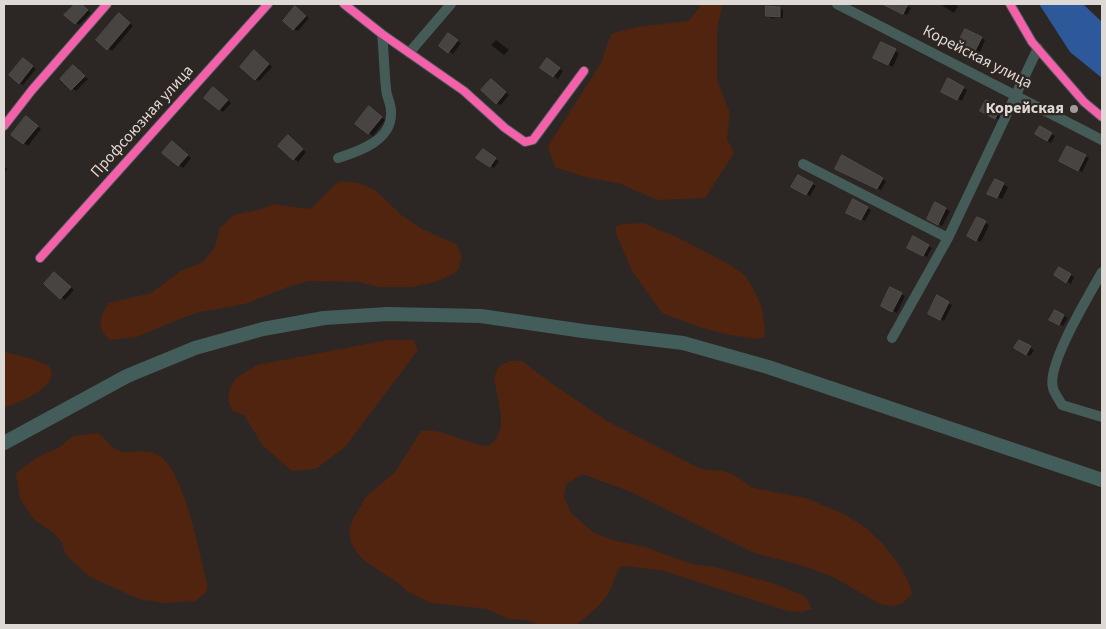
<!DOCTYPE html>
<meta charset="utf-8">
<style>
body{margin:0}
#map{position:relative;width:1106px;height:629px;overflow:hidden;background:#2c2725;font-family:"Source Sans 3",sans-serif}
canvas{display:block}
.frame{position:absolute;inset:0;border:5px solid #dfd9d6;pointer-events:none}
</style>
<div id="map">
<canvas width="1106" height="629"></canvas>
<div class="frame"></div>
</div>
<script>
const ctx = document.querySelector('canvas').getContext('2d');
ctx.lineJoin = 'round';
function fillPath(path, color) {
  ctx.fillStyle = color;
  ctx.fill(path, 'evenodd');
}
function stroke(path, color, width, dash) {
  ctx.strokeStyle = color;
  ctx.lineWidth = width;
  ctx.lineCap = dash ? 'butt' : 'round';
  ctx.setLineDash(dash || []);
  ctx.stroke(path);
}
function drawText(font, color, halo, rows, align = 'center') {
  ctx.font = font + ' "Source Sans 3",sans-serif';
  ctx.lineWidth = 4.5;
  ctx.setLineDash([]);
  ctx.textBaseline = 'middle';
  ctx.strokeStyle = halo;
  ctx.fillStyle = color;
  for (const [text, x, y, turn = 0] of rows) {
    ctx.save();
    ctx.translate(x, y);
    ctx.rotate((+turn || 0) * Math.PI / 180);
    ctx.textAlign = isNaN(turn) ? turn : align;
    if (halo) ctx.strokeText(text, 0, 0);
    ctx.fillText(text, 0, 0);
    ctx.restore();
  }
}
fillPath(new Path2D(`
 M700 4H722L717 32V80L730 113 727 139 734 153 705 198 657 200 621 184 581 176 555 167 548 146 601 63 611 34 636 27 688 21 700 7Z
 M341 181 358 183 375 190 388 202 401 215 422 229 456 244 462 256 459 268 455 273 438 281 413 287H379L359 282 309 281 290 286 245 304 200 312 182 318 137 337 110 340C96 328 99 317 109 303L151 293 181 271 203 262 215 247 220 228 234 215 262 209 273 204 310 209C321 201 329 187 341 181Z
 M643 223 679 238 730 265 745 275 754 290 762 308 765 331 764 337 758 339 730 335 699 327 662 313 632 271 616 233V227L623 224Z
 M388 340H413L418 350 345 447 316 469 292 471 263 446 244 415 233 411 228 400 230 389 236 378 257 365Z
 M4 352 33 359 49 366C51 370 52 374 51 378 47 391 16 404 4 408Z
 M510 361H522L551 383 607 421 701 469 724 471 734 475 753 488 806 498 844 514 866 528 883 544 898 563 909 583 912 594 903 603 892 606 880 604 835 578 810 568 752 552 631 492 582 474 566 484 564 497 571 513 594 533 616 541 646 547 691 564 715 567 775 584 802 595 807 599 812 609 800 612 788 611 664 571 627 566 621 567C615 573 615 581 611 588 604 604 589 614 576 625H539L527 620 508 619 487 609 431 603 408 592 398 583 366 562 357 553 351 543 349 531 353 519 366 497 395 472 421 431C443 427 465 444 488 446L497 438 501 426V415L494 377 499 366Z
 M97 433C106 437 108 446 117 450 129 456 145 447 158 455 185 470 200 557 208 587L206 592 196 601 164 603 139 599 90 577 66 555 62 543 54 533 34 520 20 499 16 473 38 457 60 447 73 436Z`), '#50240f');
fillPath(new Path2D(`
 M1039 4H1083L1102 22V78L1070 52Z`), '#2d5899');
fillPath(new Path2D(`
 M77 4 82 5 91 13 79 25 66 15Z
 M891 4H902L911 8 907 15 890 6Z
 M940 4H954L958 6 954 13Z
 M780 8 783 10V18H771L767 16Z
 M300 10 309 18 298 31 294 29Z
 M123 17 133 26 112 51 98 40Z
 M966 30 985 40 980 52 964 44Z
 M452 37 461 43 453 54 440 46Z
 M496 40 509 50 504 55 491 45Z
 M881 44 899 53 893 67 879 60Z
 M258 54 272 67 259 81 255 79Z
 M27 62 36 69 23 85 19 83Z
 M551 62 563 71 558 79 542 68Z
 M73 66 88 79 76 91 61 79Z
 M949 80 967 90 962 101 943 91Z
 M495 83 509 95 501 105 497 103Z
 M217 91 231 103 223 112 219 109Z
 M987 101 1004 110 999 120 982 111Z
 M373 110 385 120 373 136 357 124Z
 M30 120 41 129 28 146 13 135Z
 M1041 127 1055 136 1051 143 1037 134Z
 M288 136 306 152 298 162 279 146Z
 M176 145 191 158 183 168 164 153Z
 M1068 147 1089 158 1082 172 1061 160Z
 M483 150 499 161 494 168 478 158Z
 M843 156 886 181 881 190 840 171Z
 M4 166 7 169 4 174Z
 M799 176 816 186 810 196 793 186Z
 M995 180 1008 187 1002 199 993 195Z
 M854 201 871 210 865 221 848 212Z
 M936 204 950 211 942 226 928 219Z
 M978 219 989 225 981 242 969 236Z
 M914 238 932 248 927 257 909 247Z
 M1060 268 1074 277 1071 284 1056 275Z
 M59 276 74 290 65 300 46 284Z
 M891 289 905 296 897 313 882 305Z
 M938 297 952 305 944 321 929 313Z
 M1056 312 1068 318 1063 326 1051 319Z
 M1019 341 1034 350 1030 356 1015 348Z`), '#0007');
const building = new Path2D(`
 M75 4H81L88 10 75 24 64 15Z
 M883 4H908L903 14Z
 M295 6 306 16 293 30 283 21Z
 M766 6 780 7V17L766 16Z
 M119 13 130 23 107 50 96 40Z
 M965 29 982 37 975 51 958 43Z
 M448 33 458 40 448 53 439 46Z
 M881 42 896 49 888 65 873 58Z
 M254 50 269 64 255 80 240 67Z
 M23 58 33 66 19 84 9 75Z
 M547 58 560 68 553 77 540 68Z
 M73 65 85 76 71 90 60 79Z
 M948 78 964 87 957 100 941 92Z
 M491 79 506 92 496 104 481 90Z
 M213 87 228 100 219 110 204 98Z
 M986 100 1001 107 995 119 980 111Z
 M369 106 382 117 368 134 355 124Z
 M26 116 38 126 23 144 11 135Z
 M1040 126 1052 133 1047 141 1035 134Z
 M288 135 303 149 293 160 278 146Z
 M172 141 188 155 178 166 162 153Z
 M1067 146 1086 155 1078 171 1059 161Z
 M483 149 496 158 490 167 476 158Z
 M842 155 883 178 877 189 835 169Z
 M798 175 813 183 806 195 791 187Z
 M995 179 1004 183 997 198 987 194Z
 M853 199 868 207 861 220 846 213Z
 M935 202 946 208 938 225 927 219Z
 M977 217 986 221 976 241 967 236Z
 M913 236 929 245 923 256 907 248Z
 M1059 267 1071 274 1066 283 1054 275Z
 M54 272 71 287 60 299 44 284Z
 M890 287 902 293 892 312 881 306Z
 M937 295 949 302 940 320 928 314Z
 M1055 310 1064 315 1059 325 1049 320Z
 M1019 340 1031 346 1026 355 1014 348Z`);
fillPath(building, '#484442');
stroke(building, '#514e4b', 1);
stroke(new Path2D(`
 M344 4 382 34 464 91 505 128 525 142 533 140 584 71
 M837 4 1102 140
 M1010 4 1032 42 1084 102 1102 117
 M409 53 451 4
 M4 126 32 90 107 4
 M338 158C360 151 393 140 391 111 391 103 386 96 386 88 384 70 384 52 382 34
 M803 164 948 238
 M40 258 268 4
 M1102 272C1090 294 1046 365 1053 388 1054 393 1059 399 1062 405L1102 417
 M892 338 948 238 1038 48`), '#445b57', 10);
stroke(new Path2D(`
 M4 443 127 376 195 348 263 329 324 318 388 314 481 316 583 331 683 343 768 367 1102 480`), '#435e5a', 14);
stroke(new Path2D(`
 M344 4 382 34 464 91 505 128 525 142 533 140 584 71
 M1010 4 1032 42 1084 102 1102 117
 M4 126 32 90 107 4
 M40 258 268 4`), '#f560ab', 8);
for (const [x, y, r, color] of [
 [1074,109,5,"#a09b98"]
]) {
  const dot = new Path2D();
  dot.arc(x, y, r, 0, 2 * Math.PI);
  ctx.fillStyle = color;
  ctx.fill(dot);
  stroke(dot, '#2f2622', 2);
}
drawText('16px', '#dfd9d6', '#2f2622', [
 ["Корейская улица",977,58,27],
 ["Профсоюзная улица",143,122,-48]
]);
drawText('bold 16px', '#dfd9d6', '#2f2622', [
 ["Корейская",1064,109]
], 'right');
</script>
